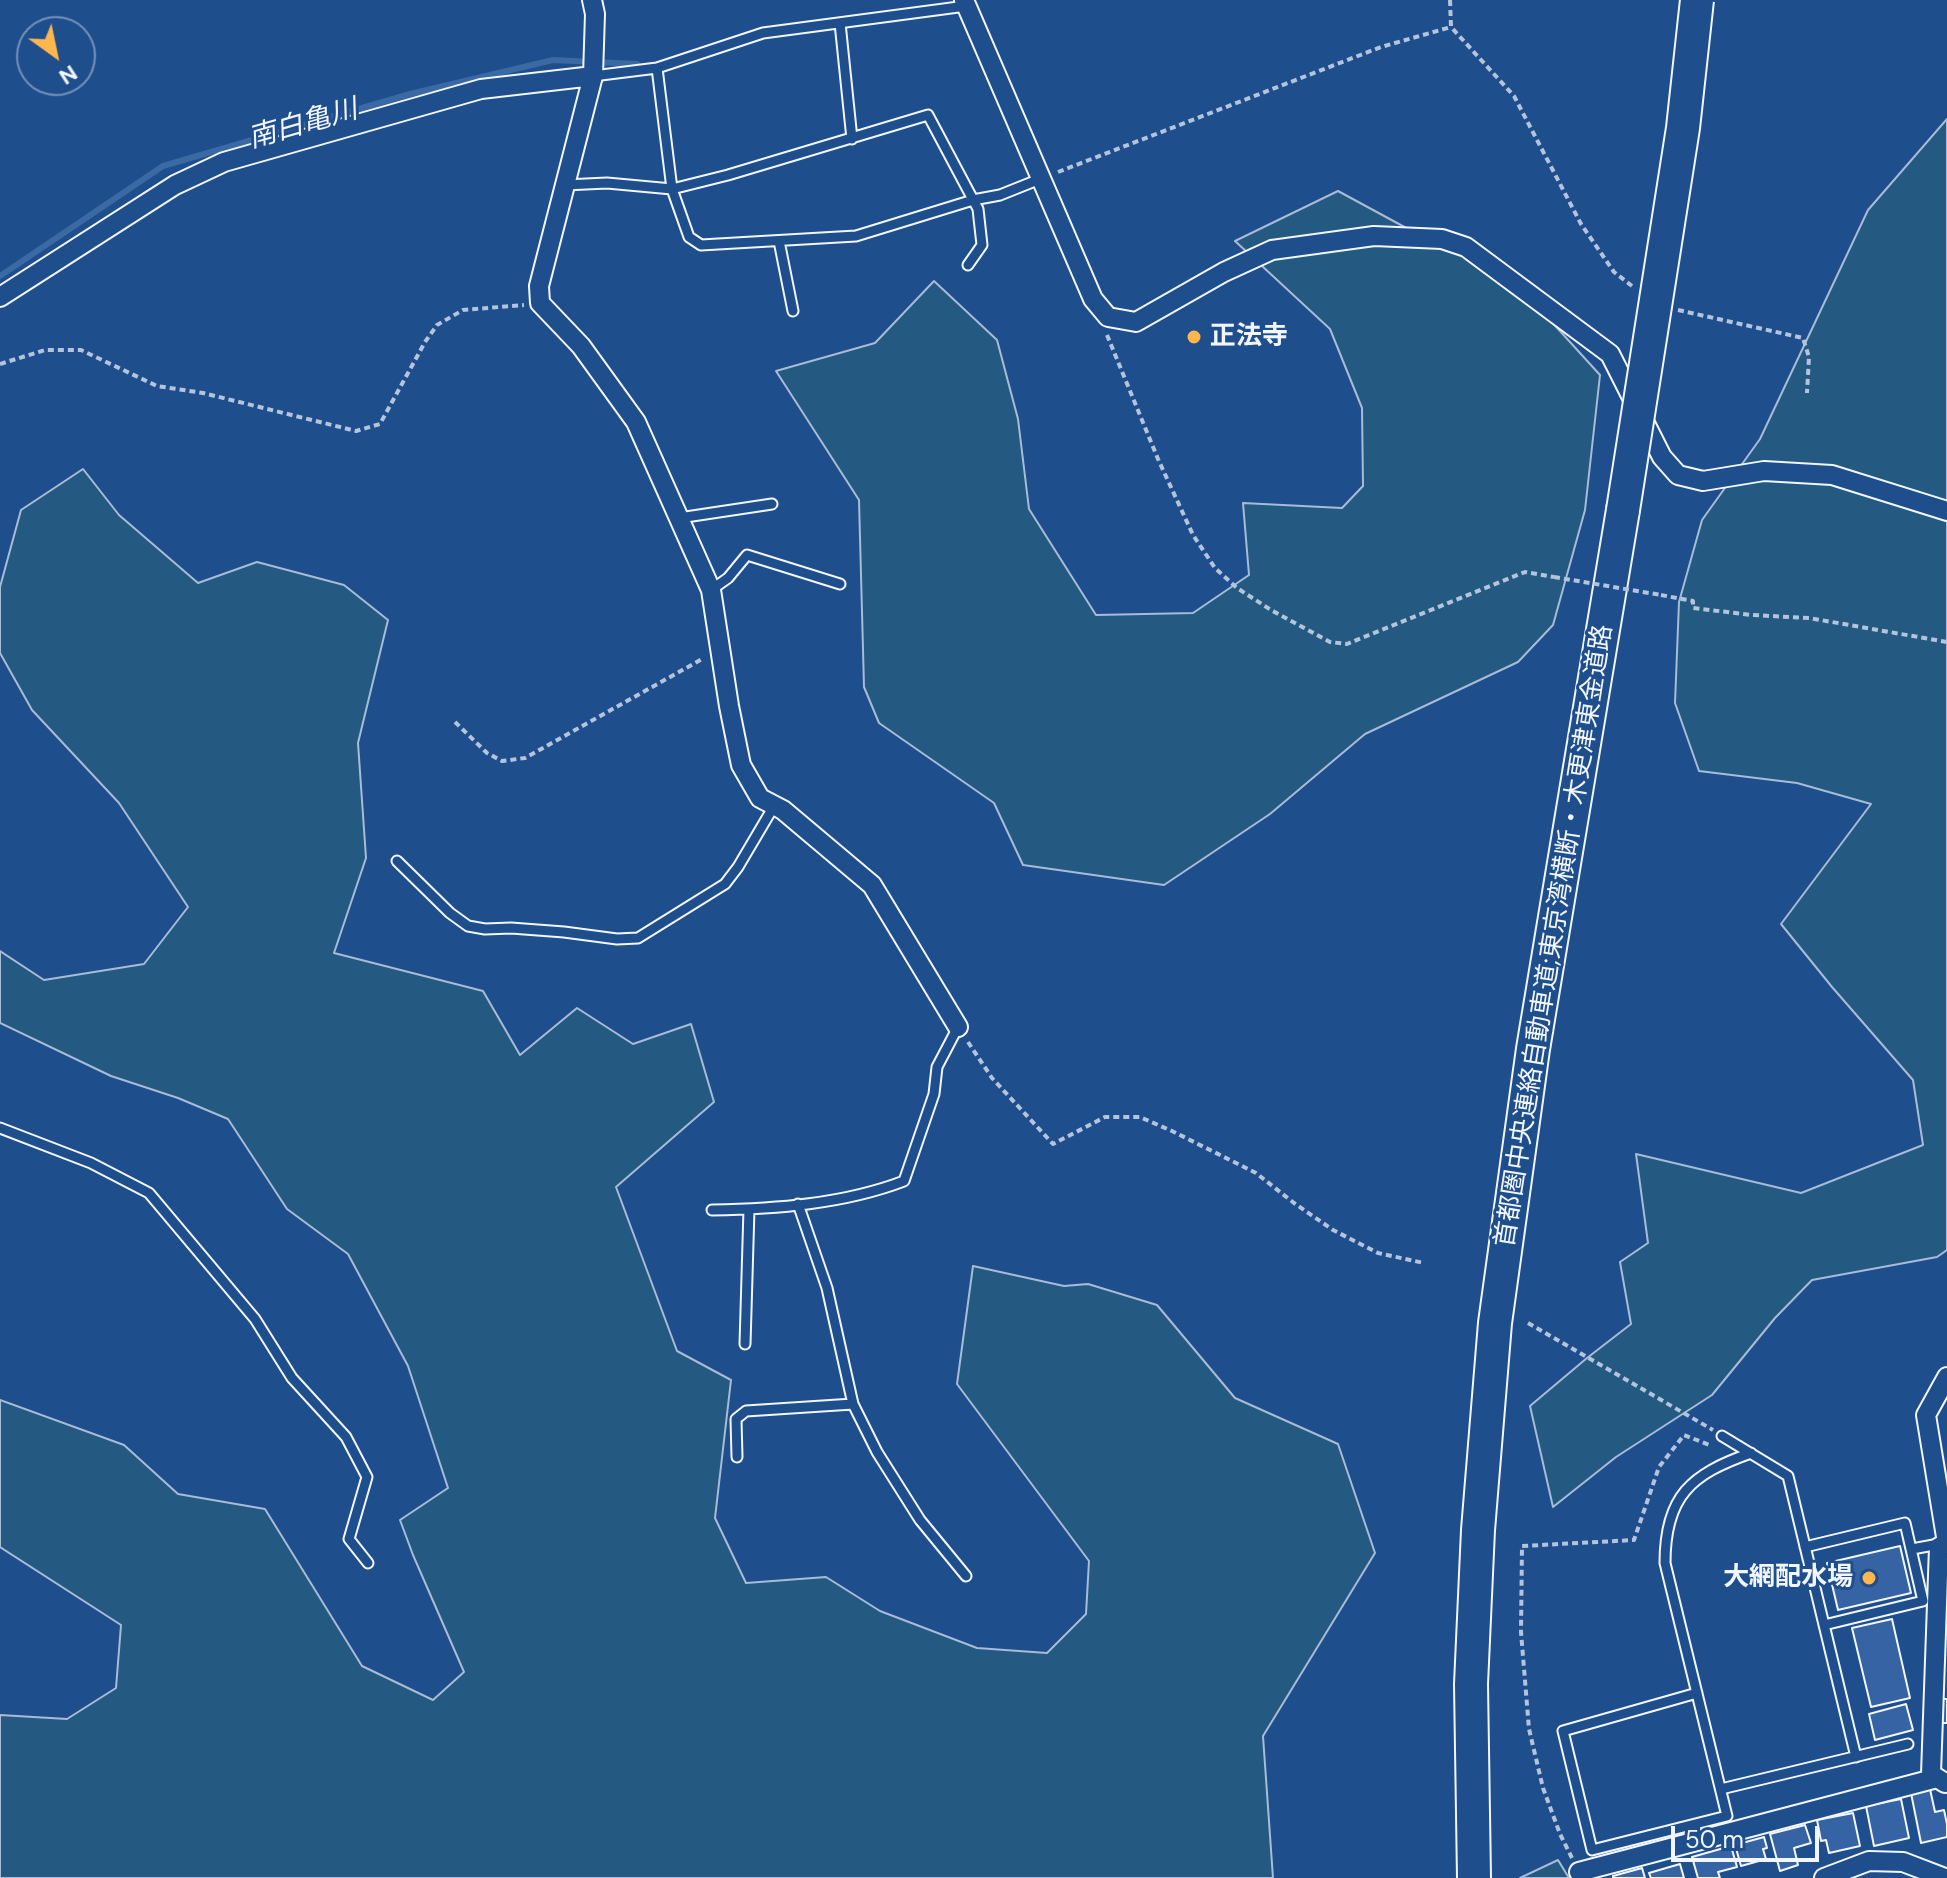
<!DOCTYPE html>
<meta charset="utf-8">
<style>
body{margin:0}
#map{position:relative;width:1947px;height:1878px;overflow:hidden;background:#1f4e8c;font-family:"DM Sans",sans-serif}
canvas{display:block}
.north{position:absolute;left:16px;top:16px;width:80px;height:80px;box-sizing:border-box;background:#1f4e8c;border:2px solid #7391ba;border-radius:50%;rotate:147deg;font-size:22px;font-weight:700;line-height:32px;text-align:center;color:#f2f6ff}
.north::after{content:'';display:block;margin:auto;width:28px;height:36px;background:#ffb74d;clip-path:polygon(50% 0,100% 100%,50% 72%,0 100%)}
.scale{position:absolute;left:1671px;top:1826px;width:148px;height:36px;box-sizing:border-box;border:4px solid #f2f6ff;border-top:0;padding-left:10px;font-size:24px;line-height:28px;white-space:nowrap;color:#f2f6ff;-webkit-text-stroke:6px #1f4e8c;paint-order:stroke}
</style>
<div id="map">
<canvas width="1947" height="1878"></canvas>
<div class="north">N</div>
<div class="scale">50 m</div>
</div>
<script>
const ctx = document.querySelector('canvas').getContext('2d');
ctx.lineJoin = 'round';
function fillPath(path, color) {
  ctx.fillStyle = color;
  ctx.fill(path, 'evenodd');
}
function stroke(path, color, width, dash) {
  ctx.strokeStyle = color;
  ctx.lineWidth = width;
  ctx.lineCap = dash ? 'butt' : 'round';
  ctx.setLineDash(dash || []);
  ctx.stroke(path);
}
function drawText(font, color, halo, rows, align = 'center') {
  ctx.font = font + ' "DM Sans","Noto Sans JP",sans-serif';
  ctx.lineWidth = 6;
  ctx.setLineDash([]);
  ctx.textBaseline = 'middle';
  ctx.strokeStyle = halo;
  ctx.fillStyle = color;
  for (const [text, x, y, turn = 0] of rows) {
    ctx.save();
    ctx.translate(x, y);
    ctx.rotate((+turn || 0) * Math.PI / 180);
    ctx.textAlign = isNaN(turn) ? turn : align;
    if (halo) ctx.strokeText(text, 0, 0);
    ctx.fillText(text, 0, 0);
    ctx.restore();
  }
}
const green = new Path2D(`
 M1947 119V1250L1937 1257 1812 1280 1775 1318 1712 1395 1616 1457 1553 1507 1530 1406 1587 1358 1631 1324 1620 1262 1648 1243 1636 1154 1801 1193 1923 1145 1913 1080 1832 987 1781 924 1871 804 1797 783 1699 771 1675 703 1679 602 1702 520 1760 439 1868 210Z
 M1338 191 1434 243 1499 264 1600 375 1585 510 1553 625 1518 662 1365 734 1270 814 1164 885 1023 865 994 803 879 723 864 687 859 500 776 371 875 343 934 281 997 340 1018 419 1029 509 1096 615 1193 613 1249 575 1243 503 1342 508 1363 486 1362 408 1330 329 1235 241Z
 M83 469 119 515 198 583 257 562 344 585 388 620 358 743 366 858 334 953 483 991 520 1055 577 1008 633 1044 691 1024 714 1102 616 1187 677 1351 731 1380 715 1518 746 1583 826 1577 880 1611 977 1648 1047 1653 1086 1614 1089 1561 957 1384 973 1266 1064 1286 1088 1284 1157 1305 1235 1398 1338 1444 1375 1553 1263 1736 1273 1878H0V1715L67 1719 116 1688 121 1625 0 1547V1400L124 1445 178 1494 265 1509 362 1666 433 1700 464 1672 413 1555 400 1520 448 1488 408 1366 348 1254 287 1209 228 1119 178 1098 111 1076 0 1023V951L44 980 144 964 188 907 119 803 32 710 0 653V587L21 510Z
 M1558 1860 1569 1878H1520Z`);
fillPath(green, '#245a82');
stroke(green, '#a8bbd7', 2);
stroke(new Path2D(`
 M0 276 163 166 410 94 553 60 637 64`), '#3b69a3', 6);
const building = new Path2D(`
 M1900 1546 1911 1593 1838 1610 1827 1563Z
 M1892 1619 1910 1698 1871 1707 1852 1628Z
 M1942 1699H1947V1723H1942Z
 M1906 1704 1913 1730 1875 1740 1869 1714Z
 M1930 1789 1935 1812 1944 1810 1947 1824V1837L1921 1843 1911 1793Z
 M1901 1799 1909 1838 1874 1846 1866 1806Z
 M1853 1813 1860 1846 1829 1853 1826 1840 1821 1841 1817 1820Z
 M1805 1825 1811 1843 1794 1848 1798 1865 1780 1871 1770 1834Z
 M1764 1837 1767 1848 1763 1849 1766 1859 1741 1866 1735 1845Z
 M1731 1846 1737 1867 1718 1872 1720 1878H1698L1692 1857Z
 M1680 1864 1684 1878H1651L1649 1873Z
 M1642 1868 1645 1878H1613V1876Z`);
fillPath(building, '#3563a3');
stroke(building, '#f2f6ff', 2);
const lane = new Path2D(`
 M840 23 852 139
 M657 68 672 189 689 237 701 245 856 236 973 200 1000 195 1040 179
 M593 76 657 68 763 33 966 6
 M565 185 607 183 672 189 728 175 928 115 978 209 982 245 968 265
 M779 241 793 311
 M679 518 772 504
 M711 590 728 578 747 555 840 584
 M397 861 450 913 468 926 485 929 511 928 564 932 617 939 638 938 725 884 738 867 774 806
 M0 1128 91 1163 149 1193 255 1319 292 1378 346 1437 367 1477 349 1539 368 1563
 M798 1204 827 1288 853 1404 877 1452 920 1520 966 1576
 M712 1210C775 1209 844 1204 904 1181L934 1094 937 1067 958 1027
 M745 1344 749 1209
 M1722 1436 1788 1476 1856 1757
 M737 1457 736 1419 746 1411 853 1404
 M1805 1547 1905 1523 1923 1601 1824 1625
 M1912 1549 1939 1544
 M1697 1693 1563 1731 1592 1850 1727 1816 1665 1563C1665 1496 1691 1474 1751 1453
 M1721 1789 1908 1744`);
const street = new Path2D(`
 M592 0 595 14 593 76 539 286 540 303 581 346 636 422 711 590 729 706 741 765 760 798 783 810 872 885 958 1027
 M964 0 1093 299 1108 317 1136 322 1224 272 1272 250 1374 236 1442 239 1466 247 1610 354 1662 457 1678 475 1703 481 1764 471 1832 475 1947 511
 M0 297 175 185 224 162 481 89 593 76
 M1947 1377 1926 1415 1947 1543
 M1945 1783 1931 1774 1939 1547 1946 1543
 M1579 1872 1937 1778
 M1824 1878 1869 1861 1903 1862 1945 1878`);
const highway = new Path2D(`
 M1474 1878 1471 1684 1478 1530 1495 1323 1533 1049 1623 510`);
stroke(lane, '#f2f6ff', 13);
stroke(street, '#f2f6ff', 22);
stroke(highway, '#f2f6ff', 36);
stroke(new Path2D(`
 M1450 0 1451 27 1514 96 1581 224 1614 272 1632 286
 M1058 172 1381 47 1451 27
 M1678 310 1803 338 1809 357 1807 393
 M1107 335 1158 459 1193 535 1215 568 1237 588 1271 610 1330 642 1347 644 1525 572 1554 577
 M0 364 45 350H81L157 386 203 393 356 431 380 424 425 342 437 325 463 310 524 305
 M1661 595 1693 601V608L1752 615 1809 618 1947 642
 M455 722 487 753 502 761 525 758 704 658
 M968 1042 992 1078 1053 1144 1105 1117H1140L1172 1131 1256 1173 1294 1203 1333 1230 1378 1253 1424 1263
 M1528 1323 1713 1430
 M1572 1858 1560 1834 1543 1788 1529 1729 1521 1632 1522 1546 1634 1540 1659 1467 1684 1435 1712 1446`), '#b3c4dc', 4, [6, 4]);
stroke(lane, '#1f4e8c', 9);
stroke(street, '#1f4e8c', 18);
stroke(highway, '#1f4e8c', 32);
const highwayBridge = new Path2D(`
 M1623 510 1683 128 1697 0`);
stroke(highwayBridge, '#f2f6ff', 36, []);
stroke(new Path2D(`
 M1554 577 1661 595`), '#b3c4dc', 4, [6, 4]);
stroke(highwayBridge, '#1f4e8c', 32);
for (const [x, y, r, color] of [
 [1194,337,8,"#ffb74d"],
 [1869,1578,8,"#ffb74d"]
]) {
  const dot = new Path2D();
  dot.arc(x, y, r, 0, 2 * Math.PI);
  ctx.fillStyle = color;
  ctx.fill(dot);
  stroke(dot, '#1f4e8c', 3);
}
drawText('bold 26px', '#f2f6ff', '#1f4e8c', [
 ["正法寺",1210,337],
 ["大網配水場",1853,1578,"right"]
], 'left');
drawText('26px', '#f2f6ff', '#1f4e8c', [
 ["首都圏中央連絡自動車道;東京湾横断・木更津東金道路",1555,936,-81]
]);
drawText('italic 28px', '#f2f6ff', '#1f4e8c', [
 ["南白亀川",303,125,-16]
]);
</script>
